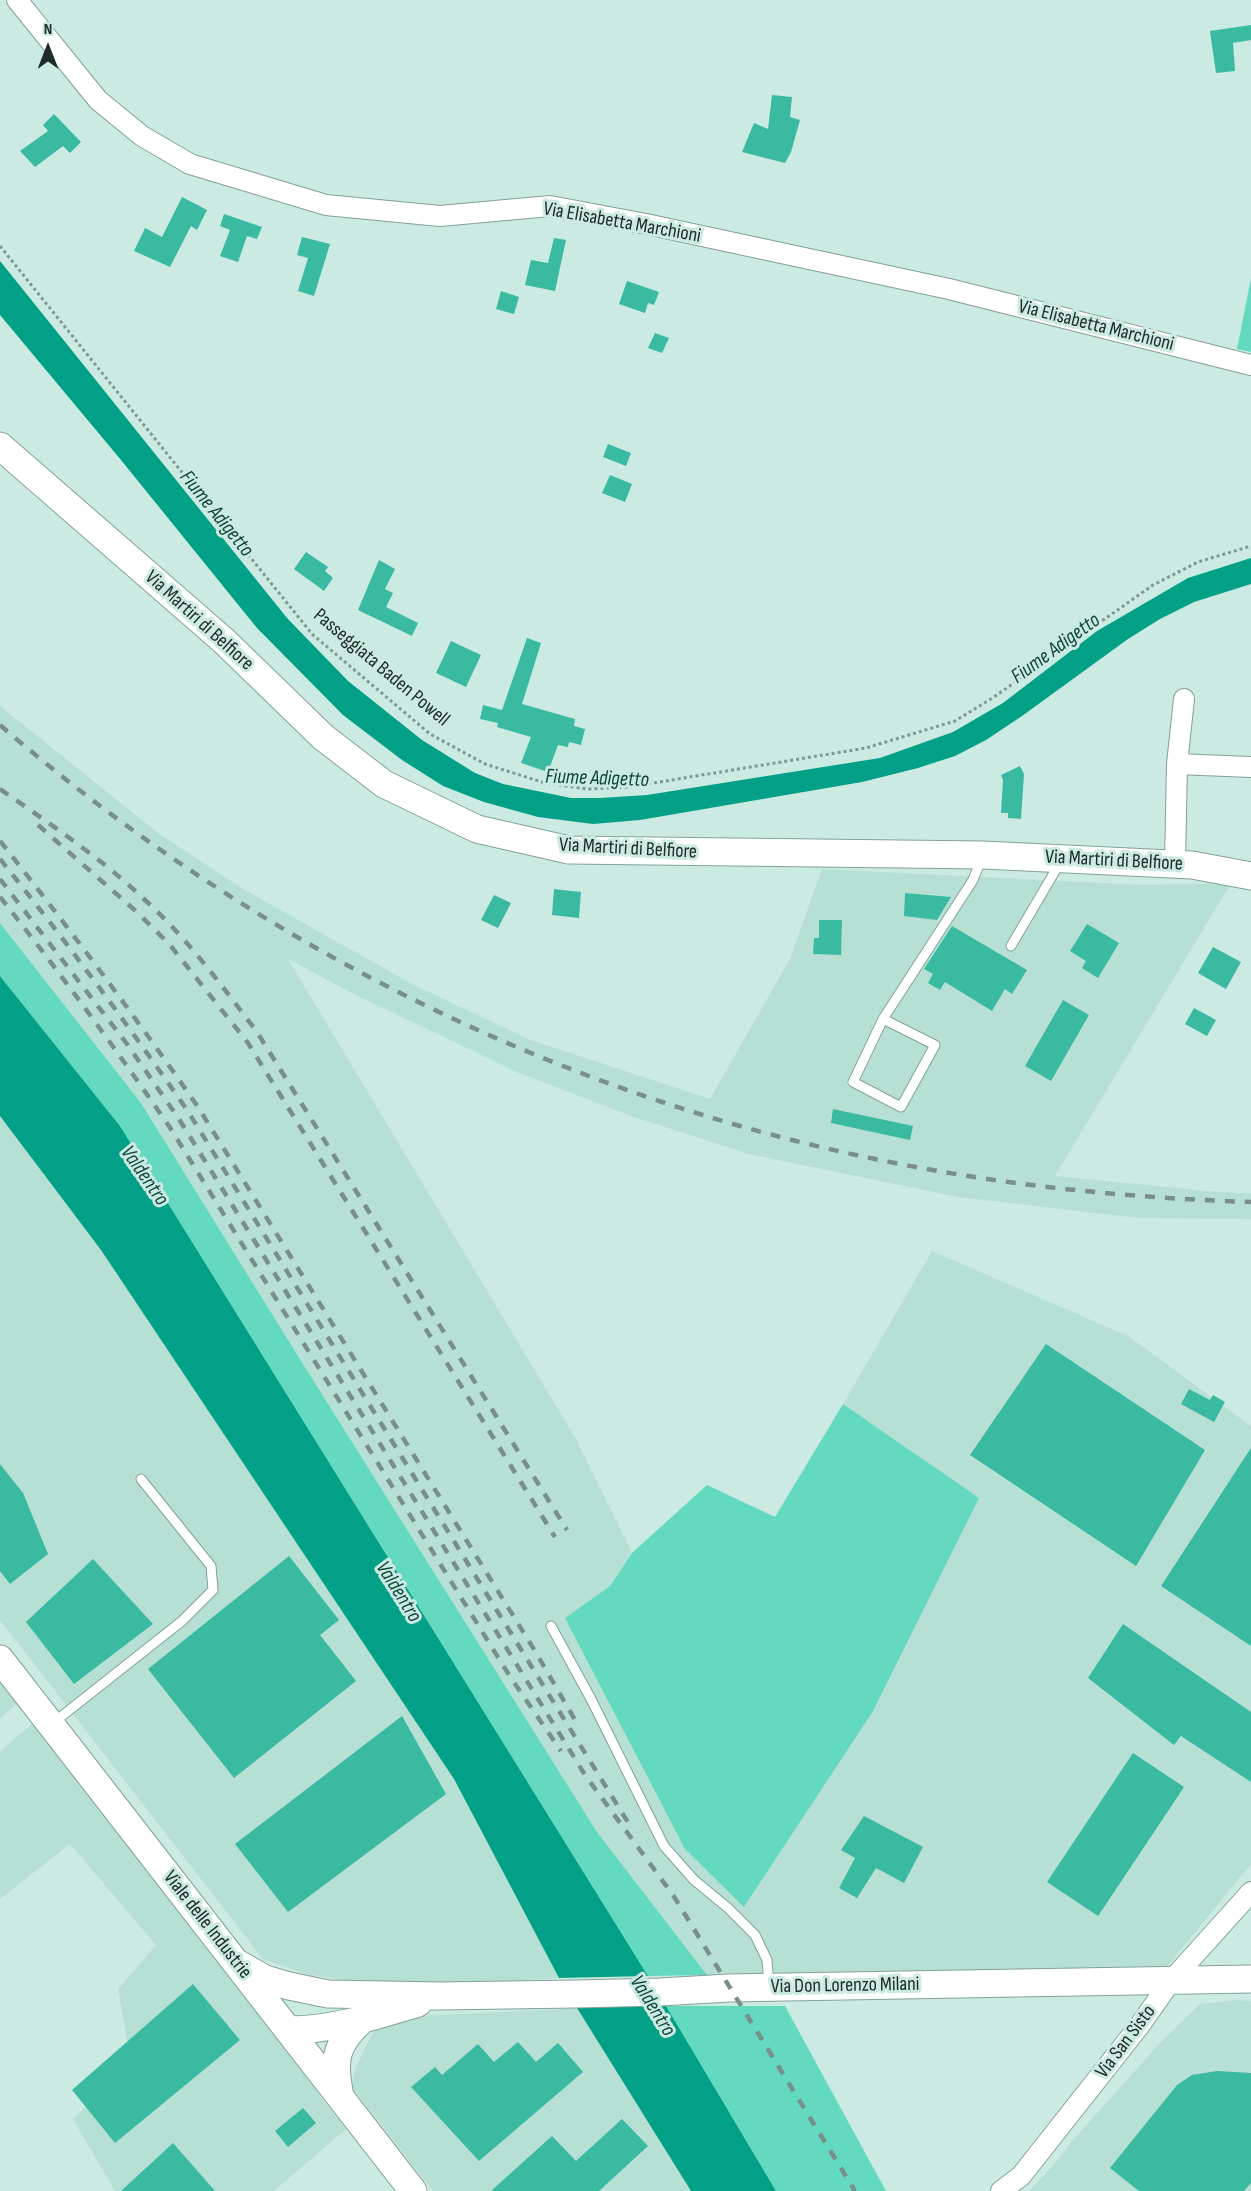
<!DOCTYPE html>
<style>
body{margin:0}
#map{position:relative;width:1251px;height:2191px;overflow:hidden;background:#cbeae2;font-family:"Sofia Sans Condensed",sans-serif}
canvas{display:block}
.north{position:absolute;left:18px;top:18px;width:60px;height:60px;-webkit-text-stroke:4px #cbeae2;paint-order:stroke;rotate:0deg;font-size:16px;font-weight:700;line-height:24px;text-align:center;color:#202c29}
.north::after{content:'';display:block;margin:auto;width:21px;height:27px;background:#202c29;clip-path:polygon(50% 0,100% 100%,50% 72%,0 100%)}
</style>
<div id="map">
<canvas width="1251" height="2191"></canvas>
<div class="north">N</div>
</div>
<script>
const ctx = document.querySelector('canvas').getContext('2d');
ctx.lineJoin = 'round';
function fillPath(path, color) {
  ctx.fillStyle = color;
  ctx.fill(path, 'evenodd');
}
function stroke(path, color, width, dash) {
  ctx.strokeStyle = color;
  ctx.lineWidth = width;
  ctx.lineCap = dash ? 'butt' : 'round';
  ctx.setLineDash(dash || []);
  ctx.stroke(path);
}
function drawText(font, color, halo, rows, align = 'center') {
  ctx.font = font + ' "Sofia Sans Condensed",sans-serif';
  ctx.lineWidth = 6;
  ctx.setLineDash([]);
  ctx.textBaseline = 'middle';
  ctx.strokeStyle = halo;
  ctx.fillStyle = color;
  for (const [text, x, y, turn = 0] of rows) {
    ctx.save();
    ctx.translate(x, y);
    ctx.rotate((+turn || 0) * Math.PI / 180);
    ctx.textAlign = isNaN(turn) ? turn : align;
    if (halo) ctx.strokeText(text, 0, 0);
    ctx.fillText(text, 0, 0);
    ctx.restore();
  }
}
fillPath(new Path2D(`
 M0 706 158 833 243 889 412 984 528 1039 710 1099 790 959 822 869 1142 885 1231 883 1055 1176 1218 1192 1251 1193V1219L1138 1218 958 1197 749 1154 634 1117 519 1073 354 994 288 959 576 1439 632 1553 610 1586 565 1618 978 1498 843 1404 932 1251 1128 1336 1251 1426V1864L1161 1974 728 1973 707 1975 597 1832 303 1364 141 1103 0 923Z
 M0 1116 101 1250 454 1779 559 1978 373 1988 362 1983 306 1974 263 1959 0 1620Z
 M0 1670 23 1699 0 1718Z
 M38 1719 241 1980 322 2099 346 2129 274 2191H115L73 2119 131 2063 118 1989 156 1945 70 1844 0 1899V1751Z
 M1238 2000 1251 2001V2191H1029L1056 2162 1073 2140 1159 2044 1200 2004Z
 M577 2008 691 2191H433L351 2086 355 2069 380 2018Z`), '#b7e0d4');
fillPath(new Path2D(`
 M1251 278V352L1237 349Z
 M0 923 141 1103 303 1364 597 1832 707 1975 648 1976 120 1126 0 976Z
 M843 1404 979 1498 873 1711 744 1907 685 1849 565 1618 610 1586 632 1553 707 1485 775 1517Z
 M666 2006H785L886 2191H776Z`), '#63d9bf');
fillPath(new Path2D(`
 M0 261 287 618 348 681 422 740 475 773 503 784 571 798H600L647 795 880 758 953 732 1003 703 1097 631 1188 578 1251 558V584L1194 602 1160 619 1128 639 1022 716 986 740 955 756 918 768 862 782 640 820 593 824 538 817 484 802 443 786 402 760 343 715 257 628 121 460 0 315Z
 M0 976 120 1126 648 1976 559 1978 454 1779 101 1250 0 1116Z
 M666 2006 776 2191H691L577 2008Z`), '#03a088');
fillPath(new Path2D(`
 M1251 25V40L1233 43 1235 71 1216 73 1210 31Z
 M772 95 792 97 790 117 800 120 791 152 785 163 742 152 754 123 768 129Z
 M54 114 81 142 70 153 63 146 35 167 20 151 48 131 43 125Z
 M182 197 207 210 197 230 191 226 170 267 134 251 145 228 162 237Z
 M224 214 262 227 257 239 247 236 238 262 220 256 230 230 220 226Z
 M302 237 330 244 314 296 298 291 308 258 297 255Z
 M554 238 566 240 555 291 525 285 531 260 548 263Z
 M627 281 659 292 654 305 648 303 645 313 619 304Z
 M501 291 519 297 514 314 496 309Z
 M655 333 669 338 662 353 648 348Z
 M608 444 631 453 626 466 603 457Z
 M610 475 632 484 625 502 602 493Z
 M306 552 328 567 325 571 333 578 324 591 294 569Z
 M379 560 395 569 385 589 393 593 386 607 418 623 412 636 358 610Z
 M527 638 541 643 522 704 575 719 574 726 585 729 581 745 569 742 568 747 558 745 548 772 521 763 531 737 497 727 498 723 480 719 483 705 502 710Z
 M451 641 481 655 466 687 436 673Z
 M1020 766 1024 774 1021 819 1008 818V813H1001L1003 780 1001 775Z
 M554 889 581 892 579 918 552 915Z
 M905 893 951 897 937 920 904 916Z
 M494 895 511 903 498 928 481 920Z
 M819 920H842L841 955 813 954 814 938H819Z
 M1087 924 1119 943 1098 978 1082 968 1086 961 1070 951Z
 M952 926 1027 970 1012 994 1005 989 992 1011 945 982 940 990 928 983 933 974 924 969Z
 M1213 947 1241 962 1226 989 1198 973Z
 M1063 1000 1089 1015 1051 1081 1025 1066Z
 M1194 1008 1216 1020 1207 1036 1185 1024Z
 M833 1109 913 1126 910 1140 831 1123Z
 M1046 1344 1205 1450 1136 1566 970 1455Z
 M1189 1389 1210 1400 1213 1395 1225 1402 1214 1422 1181 1404Z
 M1251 1448V1646L1161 1586Z
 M0 1464 23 1493 48 1554 10 1584 0 1571Z
 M289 1556 339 1620 320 1635 356 1681 234 1778 148 1669Z
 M93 1559 153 1624 74 1684 26 1622Z
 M1123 1624 1251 1712V1782L1181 1736 1174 1745 1088 1678Z
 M402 1716 446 1794 288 1912 235 1844Z
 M1133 1753 1184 1787 1098 1916 1047 1882Z
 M864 1816 923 1847 904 1883 876 1868 857 1898 839 1888 855 1858 841 1850Z
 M193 1984 240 2040 115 2143 72 2090Z
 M518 2042 536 2062 558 2043 583 2072 479 2161 411 2087 435 2067 442 2075 478 2044 494 2062Z
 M1217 2071 1251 2073V2183L1244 2191H1139L1110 2168 1177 2085 1192 2075Z
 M303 2108 316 2123 288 2147 275 2131Z
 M622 2119 648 2146 599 2191H491L552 2136 576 2161Z
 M173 2143 215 2191H121Z`), '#39baa1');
const lane = new Path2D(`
 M1011 946 1061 861
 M883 1019 935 1045 901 1107 853 1082 883 1019 973 880 982 857
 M551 1626 592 1701 664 1846 694 1880 728 1908 755 1935 767 1960 769 1985
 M53 1723 182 1621 213 1590 211 1566 141 1479`);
const street = new Path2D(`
 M17 0 98 100 142 136 190 164 326 205 440 216 550 206 646 224 949 289 1251 365
 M1177 764 1251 767
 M1175 864 1177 764 1184 699
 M1001 2191 1021 2176 1140 2025 1171 1981 1251 1892`);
const secondary = new Path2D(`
 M0 446 224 641 323 737 384 784 477 829 569 850 983 855 1192 865 1251 876
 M0 1659 413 2191
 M237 1963 265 1979 289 1986 328 1994 440 1996 575 1994 660 1992 729 1988 1251 1979
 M288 2030C334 2030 375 2016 418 2003
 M340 2097C333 2061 334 2045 362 2020`);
stroke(lane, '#83a199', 11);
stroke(street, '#83a199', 22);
stroke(secondary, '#83a199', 29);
stroke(new Path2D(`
 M0 246 312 634 430 734 485 764 545 783 587 789 629 787 866 748 955 721 994 697 1153 585 1198 562 1251 546`), '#819892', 3, [3, 3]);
stroke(lane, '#fff', 9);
stroke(street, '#fff', 20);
stroke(secondary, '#fff', 27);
stroke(new Path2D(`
 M0 725C252 943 563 1098 890 1162 1009 1186 1130 1198 1251 1202
 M0 789C50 824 101 858 145 900 188 939 222 986 257 1032L567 1530
 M38 825 138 913 170 945 248 1043 555 1537
 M0 841C69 928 135 1016 198 1107L535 1651 578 1725
 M0 859C66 941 129 1026 189 1113L629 1824
 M0 879 127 1044 179 1119 585 1775 673 1895 855 2191
 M0 897C59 971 115 1048 169 1126L509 1675 561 1751`), '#798f8a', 4.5, [10, 10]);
drawText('20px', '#202c29', '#cbeae2', [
 ["Via Elisabetta Marchioni",622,223,10],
 ["Via Elisabetta Marchioni",1096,326,14],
 ["Via Martiri di Belfiore",199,621,42],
 ["Passeggiata Baden Powell",381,668,40],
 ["Via Martiri di Belfiore",628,849,3],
 ["Via Martiri di Belfiore",1114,861,3],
 ["Viale delle Industrie",207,1925,52],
 ["Via Don Lorenzo Milani",845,1986,-1],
 ["Via San Sisto",1126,2042,-53]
]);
drawText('italic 21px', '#0f463b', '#cbeae2', [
 ["Fiume Adigetto",216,514,51],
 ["Fiume Adigetto",1056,649,-36],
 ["Fiume Adigetto",597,779,2],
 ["Valdentro",144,1176,55],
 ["Valdentro",398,1592,58],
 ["Valdentro",652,2006,58]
]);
</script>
